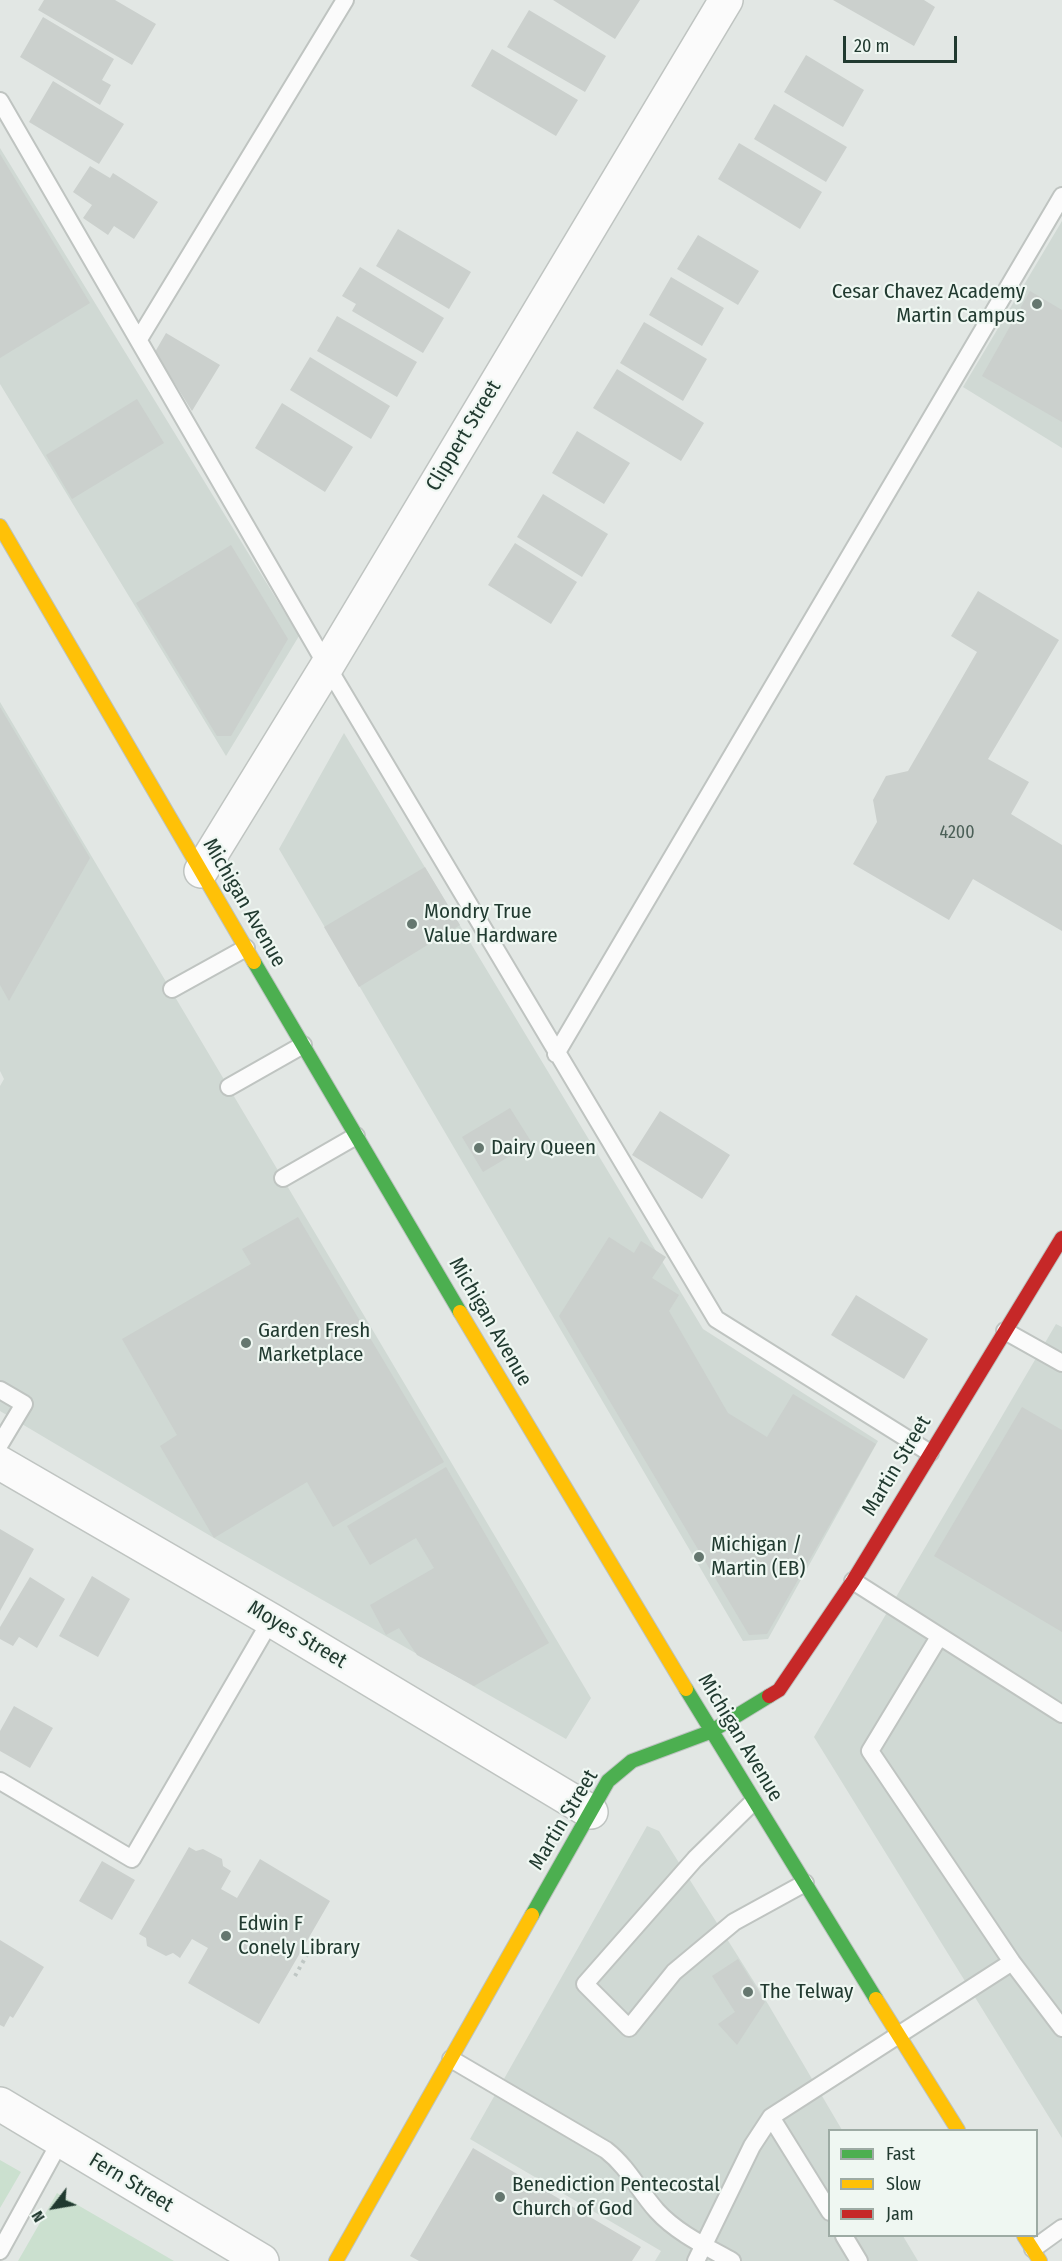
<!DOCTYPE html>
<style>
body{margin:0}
#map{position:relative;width:1062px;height:2261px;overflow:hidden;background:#e2e7e4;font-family:"Fira Sans Condensed",sans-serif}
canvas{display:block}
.legend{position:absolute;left:828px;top:2129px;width:210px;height:108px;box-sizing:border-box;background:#eff7f2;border:2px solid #9daba4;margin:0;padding:8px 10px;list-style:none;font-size:18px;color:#213a30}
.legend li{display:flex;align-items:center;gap:12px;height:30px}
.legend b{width:30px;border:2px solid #9daba4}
.north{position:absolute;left:24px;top:2177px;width:60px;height:60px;-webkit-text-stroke:4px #eff7f2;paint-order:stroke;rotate:239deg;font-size:16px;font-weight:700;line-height:24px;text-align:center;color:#213a30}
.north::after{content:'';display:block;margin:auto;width:21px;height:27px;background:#213a30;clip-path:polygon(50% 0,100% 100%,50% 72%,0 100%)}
.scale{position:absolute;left:843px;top:36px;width:114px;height:27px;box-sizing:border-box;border:3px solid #213a30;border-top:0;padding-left:8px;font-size:18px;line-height:21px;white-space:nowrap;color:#213a30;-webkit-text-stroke:4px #eff7f2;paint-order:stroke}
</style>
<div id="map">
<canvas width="1062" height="2261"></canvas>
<ul class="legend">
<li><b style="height:8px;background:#4caf50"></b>Fast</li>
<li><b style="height:8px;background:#ffc107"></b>Slow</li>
<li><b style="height:8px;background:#c62828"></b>Jam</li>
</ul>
<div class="north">N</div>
<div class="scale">20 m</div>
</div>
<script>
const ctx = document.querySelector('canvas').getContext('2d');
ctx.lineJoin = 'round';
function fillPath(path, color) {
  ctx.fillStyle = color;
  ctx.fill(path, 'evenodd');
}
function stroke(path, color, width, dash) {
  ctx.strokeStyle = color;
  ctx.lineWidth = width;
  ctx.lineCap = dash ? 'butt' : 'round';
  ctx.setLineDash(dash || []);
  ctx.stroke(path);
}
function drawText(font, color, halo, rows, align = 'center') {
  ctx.font = font + ' "Fira Sans Condensed",sans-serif';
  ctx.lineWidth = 4.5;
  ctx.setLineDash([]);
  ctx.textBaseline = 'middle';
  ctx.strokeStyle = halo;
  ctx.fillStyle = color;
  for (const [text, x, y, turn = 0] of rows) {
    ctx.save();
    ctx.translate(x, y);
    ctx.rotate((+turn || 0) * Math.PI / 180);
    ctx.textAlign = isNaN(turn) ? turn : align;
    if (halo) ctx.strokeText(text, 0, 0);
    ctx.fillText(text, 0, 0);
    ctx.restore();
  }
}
fillPath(new Path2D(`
 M0 148 299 636 226 756 0 384Z
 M1062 221V448L963 387Z
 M0 702 591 1698 566 1739 214 1538 0 1411V1086L4 1079 0 1071Z
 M344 733 703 1329 878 1441 768 1639 743 1641 279 849Z
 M1056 1324 1062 1327V2138L814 1737Z
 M647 1826 659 1831 768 2004 842 2130H830V2236H903L918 2261H655L661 2251 470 2139Z`), '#d0d9d4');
fillPath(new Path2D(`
 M0 2160 21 2172 0 2208Z
 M57 2193 174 2261H18Z`), '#cbe0cf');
fillPath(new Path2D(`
 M44 0H115L156 24 132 65 38 10Z
 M553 0H640L615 39Z
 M833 0H924L935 7 914 46Z
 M529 10 606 56 585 92 507 47Z
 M43 17 114 59 102 80 111 85 100 105 20 57Z
 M492 49 578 100 556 136 471 86Z
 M806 55 864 90 843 127 784 92Z
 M53 81 124 124 99 164 29 122Z
 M774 104 847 147 826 182 754 139Z
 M739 143 822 192 800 229 718 179Z
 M0 154 90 303 0 358Z
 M90 166 110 178 113 173 158 202 134 239 114 226 108 235 83 218 92 205 73 192Z
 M398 229 471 272 449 309 376 266Z
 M698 235 759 271 738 305 677 269Z
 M360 267 444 318 423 353 352 311 356 304 342 296Z
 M671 277 724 308 702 346 649 315Z
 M1030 291 1062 310V422L982 376Z
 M337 316 417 362 397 397 317 351Z
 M644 322 707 359 683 401 620 363Z
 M166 333 220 365 192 411 155 352Z
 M310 357 390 406 371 439 290 390Z
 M617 369 704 423 681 461 593 408Z
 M137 399 164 443 72 499 46 455Z
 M282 403 353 447 325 492 255 448Z
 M577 431 630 463 604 504 552 473Z
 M543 494 608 534 582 577 517 537Z
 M515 543 577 582 551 624 488 585Z
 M231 545 288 639 231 736H217L136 603Z
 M978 591 1059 640 988 759 1029 782 1011 814 1062 845V931L973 879 949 920 853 864 877 822 873 800 886 776 908 771 977 652 951 636Z
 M0 707 90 858 9 1001 0 985Z
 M425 867 460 925 359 987 324 927Z
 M510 1108 532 1143 483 1172 462 1137Z
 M660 1111 730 1155 702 1199 632 1155Z
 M298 1217 444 1462 333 1527 307 1482 214 1538 160 1446 177 1435 122 1339 251 1264 242 1249Z
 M609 1237 634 1253 641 1241 666 1257 652 1278 679 1295 669 1311 728 1413 767 1437 793 1394 876 1444 767 1634 749 1635 559 1316Z
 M856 1295 928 1339 904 1379 831 1335Z
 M1022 1407 1062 1430V1632L934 1556Z
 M446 1467 549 1643 474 1686 417 1655 399 1628 386 1635 370 1605 434 1568 416 1538 370 1565 347 1526Z
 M0 1529 34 1549 0 1611Z
 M92 1576 130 1599 98 1657 59 1636Z
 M30 1577 65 1599 37 1648 19 1637 13 1646 0 1639V1627Z
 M14 1706 53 1728 30 1768 0 1751V1731Z
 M189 1847 196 1851 203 1849 222 1859 223 1866 231 1871 221 1889 237 1898 260 1859 330 1901 259 2024 188 1983 208 1948 192 1939 180 1958 173 1953 166 1956 147 1946 146 1938 139 1934Z
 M102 1861 135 1880 112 1920 79 1901Z
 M0 1940 44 1967 13 2018 10 2016 4 2027 0 2025Z
 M738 1959 765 2002 737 2045 718 2024 735 2012 712 1976Z
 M473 2148 641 2247 632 2261H419L410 2256Z`), '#cbd0cd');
const lane = new Path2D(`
 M0 101 327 666 716 1319 930 1453
 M139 339 345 0
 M172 989 246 948
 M556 1054 1062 196
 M229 1087 303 1045
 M283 1178 356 1136
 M1005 1331 1062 1363
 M0 1390 24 1404 0 1444
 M853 1581 1062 1714
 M939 1637 870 1751 1012 1962 1062 2028
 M0 1781 132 1859 271 1620
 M753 1802 695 1859 585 1984 629 2028 674 1972 734 1922 805 1883
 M451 2059 606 2150C628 2167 639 2191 657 2211 677 2233 707 2247 732 2261
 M771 2117 830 2212
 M844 2236 859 2261
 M1033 2249 1062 2228
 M0 2251 61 2140
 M696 2261 752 2146 771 2117 1012 1962`);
const street = new Path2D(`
 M201 871 327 666 726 0
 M0 1463 271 1620 591 1812
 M0 2104 262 2261`);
const fast = new Path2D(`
 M254 962 460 1312
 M686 1689 876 1999
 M532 1915 608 1781 632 1761 710 1732 769 1696`);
const slow = new Path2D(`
 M0 526 254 962
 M460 1312 686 1689
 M876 1999 958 2130
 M1024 2236 1040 2261
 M336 2261 532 1915`);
const jam = new Path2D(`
 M769 1696 779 1690 853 1581 1062 1238`);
stroke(lane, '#bfc4c1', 20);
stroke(street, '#bfc4c1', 36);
stroke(fast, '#bcc3c0', 16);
stroke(slow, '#bcc3c0', 16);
stroke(jam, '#bcc3c0', 16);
stroke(new Path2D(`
 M295 1976 308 1953`), '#bfc7c4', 4, [3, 4.5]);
stroke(lane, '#fbfbfb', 16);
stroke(street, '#fbfbfb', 33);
stroke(fast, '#4caf50', 14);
stroke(slow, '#ffc107', 14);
stroke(jam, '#c62828', 14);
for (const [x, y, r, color] of [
 [1037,304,6,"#65776f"],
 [412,924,6,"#65776f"],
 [479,1148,6,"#65776f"],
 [246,1343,6,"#65776f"],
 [699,1557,6,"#65776f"],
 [226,1936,6,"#65776f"],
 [748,1992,6,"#65776f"],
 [500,2197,6,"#65776f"]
]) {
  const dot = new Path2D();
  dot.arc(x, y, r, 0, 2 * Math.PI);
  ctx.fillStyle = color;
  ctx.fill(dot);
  stroke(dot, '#eff7f2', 2);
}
drawText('18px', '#4c6058', null, [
 ["4200",957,833]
]);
drawText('21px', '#213a30', '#eff7f2', [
 ["Cesar Chavez Academy",1025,292,"right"],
 ["Martin Campus",1025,316,"right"],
 ["Mondry True",424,912],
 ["Value Hardware",424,936],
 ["Dairy Queen",491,1148],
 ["Garden Fresh",258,1331],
 ["Marketplace",258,1355],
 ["Michigan /",711,1545],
 ["Martin (EB)",711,1569],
 ["Edwin F",238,1924],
 ["Conely Library",238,1948],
 ["The Telway",760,1992],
 ["Benediction Pentecostal",512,2185],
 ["Church of God",512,2209]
], 'left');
drawText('21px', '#213a30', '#eff7f2', [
 ["Clippert Street",464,436,-59],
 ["Michigan Avenue",244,903,60],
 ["Michigan Avenue",490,1322,60],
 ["Martin Street",897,1466,-59],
 ["Moyes Street",297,1635,31],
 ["Michigan Avenue",740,1738,59],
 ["Martin Street",564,1820,-59],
 ["Fern Street",131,2183,31]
]);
</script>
